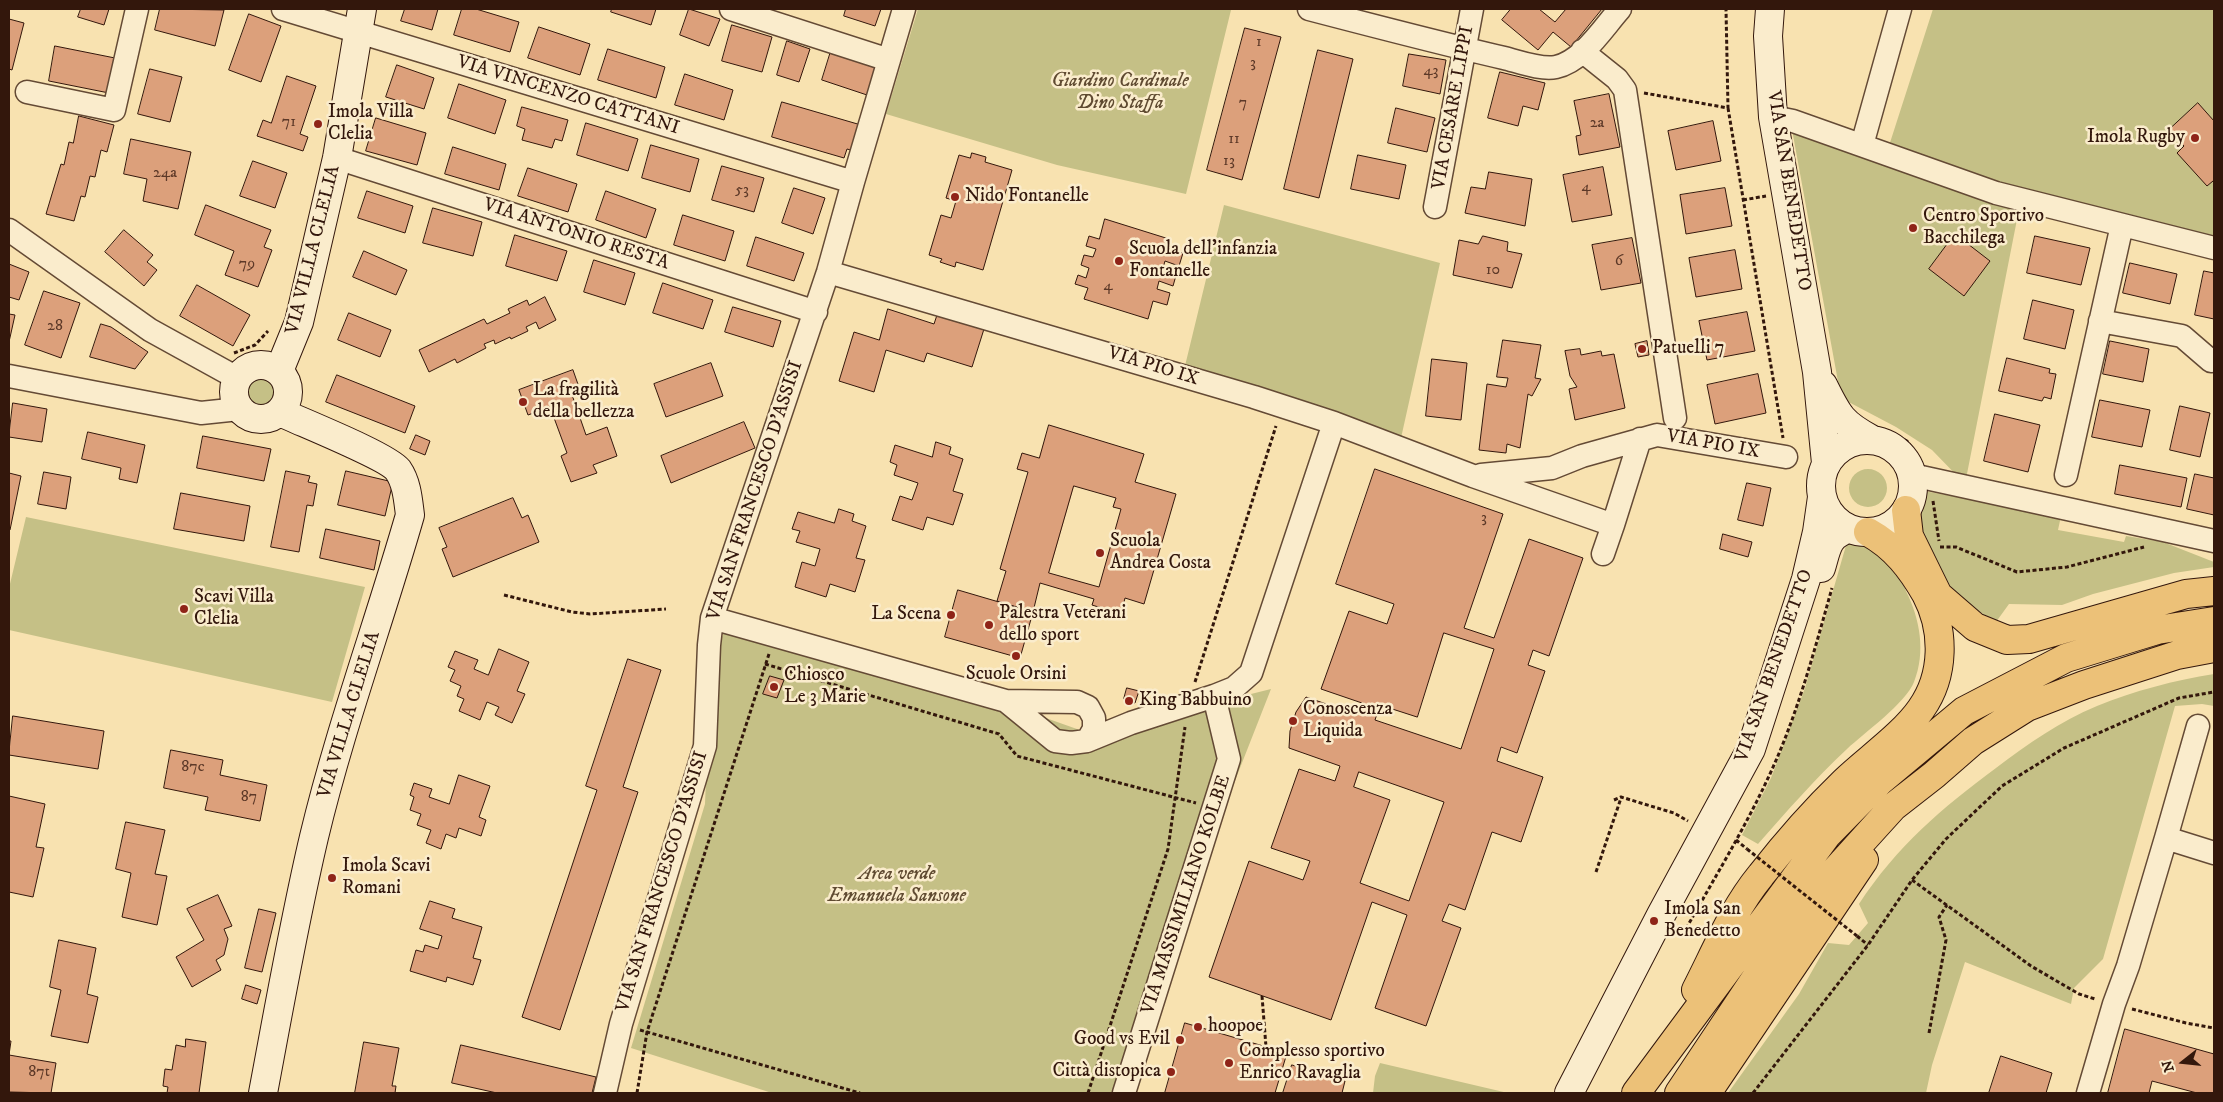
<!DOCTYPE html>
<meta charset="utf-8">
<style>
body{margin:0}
#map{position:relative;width:2223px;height:1102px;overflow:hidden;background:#f8e2b0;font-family:"IM FELL DW Pica",serif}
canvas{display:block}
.frame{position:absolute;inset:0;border:10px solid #33170c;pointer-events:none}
.north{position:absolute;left:2158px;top:1037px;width:50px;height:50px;-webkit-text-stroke:4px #faeccc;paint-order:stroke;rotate:254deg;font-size:14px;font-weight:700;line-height:20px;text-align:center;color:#33170c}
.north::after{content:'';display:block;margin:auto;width:18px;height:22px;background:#33170c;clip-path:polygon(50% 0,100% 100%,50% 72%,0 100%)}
</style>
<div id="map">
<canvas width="2223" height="1102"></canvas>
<div class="frame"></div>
<div class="north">N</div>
</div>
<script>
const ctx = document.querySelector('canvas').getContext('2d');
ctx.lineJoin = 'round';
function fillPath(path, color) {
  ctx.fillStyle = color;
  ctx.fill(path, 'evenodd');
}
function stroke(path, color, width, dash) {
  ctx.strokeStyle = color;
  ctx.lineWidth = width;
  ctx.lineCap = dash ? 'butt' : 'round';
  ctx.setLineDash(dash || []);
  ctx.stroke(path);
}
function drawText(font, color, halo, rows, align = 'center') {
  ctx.font = font + ' "IM FELL DW Pica",serif';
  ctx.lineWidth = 5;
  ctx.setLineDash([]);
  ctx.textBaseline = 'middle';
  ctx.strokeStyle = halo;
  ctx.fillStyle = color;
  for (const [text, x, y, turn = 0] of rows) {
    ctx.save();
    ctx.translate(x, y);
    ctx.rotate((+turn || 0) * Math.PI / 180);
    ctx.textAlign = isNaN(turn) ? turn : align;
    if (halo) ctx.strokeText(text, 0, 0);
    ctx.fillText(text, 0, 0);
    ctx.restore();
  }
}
fillPath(new Path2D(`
 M918 9 1231 10 1186 194 1057 165 886 114Z
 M1933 9H2214V247L2022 194 1965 484 1932 450 1896 427 1841 398 1791 124 1887 152Z
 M1224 205 1440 263 1399 447 1184 370Z
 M248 392a13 13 0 1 1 26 0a13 13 0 1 1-26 0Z
 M1849 488a19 19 0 1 1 38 0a19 19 0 1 1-38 0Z
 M1924 491 2061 516 2058 530 2124 542 2126 536 2163 542 2214 562V567L2174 573 2093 594 2062 605 2009 604 1996 622 1959 599 1938 579 1917 530V503Z
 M26 517 365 587 332 702 9 630V588Z
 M1847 542C1864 544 1885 556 1896 570 1900 576 1903 584 1906 591 1920 619 1926 652 1914 682 1906 703 1864 733 1847 749 1815 779 1787 811 1758 844L1742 835 1771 778 1805 688Z
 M728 626 919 673 1091 734 1271 689 1198 875 1130 1093H772L631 1048 705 804 711 657Z
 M2214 674V706L2202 704 2175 706 2103 959 2074 988 2071 1004 1965 962 1932 1065 1926 1093H1728L1799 994 1828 943 1849 945 1868 923 1859 904C1897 846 1942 808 1996 768 2028 744 2060 721 2097 706 2134 691 2175 680 2214 674Z
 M1380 1063 1508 1093H1373L1375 1076Z`), '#c5c086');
const building = new Path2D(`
 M81 9H109L104 25 78 17Z
 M160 9 224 10 215 46 155 30Z
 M405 9H438L432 30 401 21Z
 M462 9H476L519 22 510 52 454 35Z
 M612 9H656L651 25 611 12Z
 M689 9 720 19 709 46 680 35Z
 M846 9H881L875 26 844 16Z
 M1511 9H1539L1555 22 1566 9H1602L1571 47 1553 32 1538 50 1502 20Z
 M249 14 281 26 261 82 229 70Z
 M9 19 24 23 12 70 9 69Z
 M732 25 772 37 762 72 722 61Z
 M539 27 590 44 580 75 528 58Z
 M1245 28 1281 37 1242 180 1207 170Z
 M787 41 810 49 799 82 777 75Z
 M55 46 115 58 109 93 49 81Z
 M608 49 665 67 656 98 598 80Z
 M1318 50 1353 59 1319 198 1284 189Z
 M831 51 879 67 870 96 822 80Z
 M1409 54 1446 60 1440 94 1403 86Z
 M397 65 434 78 424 109 386 97Z
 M150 69 182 77 170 122 138 114Z
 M1500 72 1545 83 1538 110 1523 106 1518 126 1488 118Z
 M685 74 733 90 724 120 675 105Z
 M287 76 316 86 300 134 308 137 303 151 257 136 263 120 271 123Z
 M459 84 506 100 495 134 448 118Z
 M1609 94 1620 147 1579 155 1576 136 1581 135 1574 101Z
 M782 102 861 125 854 151 847 149 844 158 772 137Z
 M2198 103 2214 121V183L2213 181 2207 186 2177 153 2184 146 2169 130Z
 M522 107 568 120 562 141 555 139 552 148 522 140 525 129 517 126Z
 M1396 108 1435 118 1427 152 1388 143Z
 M79 116 114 125 107 152 101 150 95 177 90 176 85 197 81 196 74 221 46 214 61 164 64 165 69 142 73 143Z
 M376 118 426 133 417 165 366 151Z
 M1713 121 1721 161 1676 170 1668 131Z
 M586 123 638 139 628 171 577 155Z
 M131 139 191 152 178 209 143 201 147 179 124 174Z
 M651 145 699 159 690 192 642 178Z
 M453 147 506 164 499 190 445 174Z
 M972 153 986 157 985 162 1012 170 983 270 956 262 955 267 940 262 942 259 929 255 941 215 951 218 956 201 946 198 959 155 970 158Z
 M1358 155 1406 165 1399 199 1351 189Z
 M253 161 287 173 275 208 240 196Z
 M722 166 764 178 754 212 712 200Z
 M1603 167 1612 215 1572 222 1563 175Z
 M528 168 577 184 568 212 518 196Z
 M1489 172 1532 179 1525 226 1465 213 1471 187 1485 189Z
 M794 188 825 198 813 234 782 223Z
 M1725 188 1732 226 1686 234 1680 195Z
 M367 191 413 206 405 233 358 218Z
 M606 191 656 209 646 238 596 220Z
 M206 205 271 230 264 247 272 250 258 287 225 275 234 251 195 235Z
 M433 208 482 222 473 256 423 243Z
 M683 215 734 231 725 261 674 245Z
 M1105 219 1169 239 1166 248 1183 253 1179 266 1165 261 1163 268 1177 272 1173 286 1159 281 1157 289 1170 293 1167 305 1153 301 1148 319 1084 299 1088 288 1075 284 1078 275 1086 278 1089 268 1081 265 1084 255 1093 257 1096 249 1086 246 1089 236 1099 239Z
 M124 230 153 255 147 262 157 270 144 286 105 252Z
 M1955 234 1990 261 1964 296 1929 269Z
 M515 235 567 251 557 281 506 266Z
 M1483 236 1508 242 1507 251 1522 254 1512 288 1453 275 1459 240 1478 244Z
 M2035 236 2090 248 2081 285 2027 273Z
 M756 237 804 253 794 281 747 266Z
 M1632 238 1641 283 1601 290 1592 245Z
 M1735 250 1742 289 1696 297 1689 258Z
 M364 251 407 270 396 295 353 277Z
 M594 260 635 273 625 305 584 292Z
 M2130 263 2177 274 2170 304 2123 293Z
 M9 264 29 272 19 300 9 297Z
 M2204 271 2214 273V319L2195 315Z
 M663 283 713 300 703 329 653 313Z
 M197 285 250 315 233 346 180 316Z
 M44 291 80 303 61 358 25 345Z
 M545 297 556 320 539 329 536 322 526 327 528 331 511 339 510 337 495 344 494 340 484 344 486 348 457 363 455 359 429 372 419 350 484 319 487 324 510 313 508 309 527 300 529 305Z
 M2033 300 2074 310 2065 349 2024 339Z
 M733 307 781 321 773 347 725 332Z
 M888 309 934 324 937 315 984 329 972 367 927 353 924 362 886 350 874 392 839 381 854 332 879 340Z
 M1747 312 1755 351 1707 360 1699 321Z
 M349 313 391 330 380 357 338 340Z
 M9 314 15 315 9 342Z
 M101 324 111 327 148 352 135 369 90 357Z
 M1503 340 1541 345 1535 378 1541 379 1532 396 1528 394 1520 448 1507 444 1506 453 1479 450 1487 384 1506 387 1508 378 1497 377Z
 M1647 341 1649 355 1638 357 1635 344Z
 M2110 341 2149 349 2143 382 2103 374Z
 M1580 349 1581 355 1601 351 1602 356 1614 354 1625 408 1575 420 1569 389 1577 387 1570 376 1565 351Z
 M2007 358 2050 369 2049 373 2056 374 2051 399 2044 397 2042 401 1999 391Z
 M1432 359 1467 363 1461 420 1426 416Z
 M711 363 723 396 666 417 654 384Z
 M573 370 580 390 571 392 586 435 607 427 617 456 593 465 597 473 571 482 561 456 567 453 550 407 528 415 519 390Z
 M1758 374 1766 413 1715 424 1707 385Z
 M337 375 415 406 405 433 326 402Z
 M2100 400 2150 410 2142 447 2092 437Z
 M13 403 47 409 42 442 9 437Z
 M2180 406 2210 413 2200 457 2170 450Z
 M1995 414 2040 425 2028 472 1984 461Z
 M744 422 755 448 671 483 661 456Z
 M1049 425 1144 454 1135 482 1176 494 1144 604 1125 598 1121 614 1092 605 1094 599 1040 583 1033 612 997 601 1006 571 1000 569 1028 472 1017 469 1022 453 1039 458ZM1074 486 1116 498 1113 507 1121 509 1099 587 1049 573Z
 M88 432 145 445 137 483 119 479 121 468 82 459Z
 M416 435 430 441 425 455 410 449Z
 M203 436 271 449 264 481 197 468Z
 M936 442 951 447 949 454 963 459 953 491 963 494 953 525 927 517 923 530 892 520 900 496 912 500 918 483 894 475 897 465 890 462 895 445 932 457Z
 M2120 465 2187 478 2181 507 2115 494Z
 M1375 469 1503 514 1464 628 1494 638 1529 539 1583 558 1549 656 1533 650 1528 665 1545 671 1517 753 1501 747 1497 761 1543 777 1521 842 1492 832 1465 910 1449 904 1442 921 1461 928 1426 1026 1375 1008 1407 915 1372 902 1331 1020 1209 977 1249 861 1303 880 1310 861 1271 848 1299 769 1335 781 1340 766 1289 748 1290 731 1296 712 1306 697 1358 715 1362 703 1321 689 1349 611 1387 624 1394 604 1336 584ZM1444 633 1494 649 1461 749 1375 720 1380 705 1417 717ZM1359 772 1444 802 1409 901 1360 883 1390 800 1354 787Z
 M286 471 310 476 308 482 317 484 313 506 307 505 299 552 271 547Z
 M346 471 393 482 385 516 338 505Z
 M44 472 71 477 66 509 38 504Z
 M9 473 21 476 10 530H9Z
 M2195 474 2214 478V515L2187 509Z
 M1747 483 1771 488 1763 526 1738 520Z
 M181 493 250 506 244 541 174 529Z
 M513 498 522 518 528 515 539 542 453 577 442 549 447 547 439 528Z
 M839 509 854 514 852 521 866 526 856 558 865 560 855 592 830 584 826 597 795 587 802 562 815 566 820 549 796 542 800 531 792 529 798 512 834 523Z
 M326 529 380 541 374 570 320 558Z
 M1723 534 1752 542 1748 557 1720 549Z
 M958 590 1033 612 1020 658 945 637Z
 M499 649 529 662 517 691 525 694 512 723 495 715 499 707 487 702 480 720 459 711 464 699 457 696 461 686 450 681 455 670 448 667 455 651 478 660 474 669 488 675Z
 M628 659 661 670 623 787 638 792 560 1030 522 1017 597 790 586 786Z
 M770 676 784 680 777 698 763 694Z
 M1127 688 1139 691 1135 703 1124 699Z
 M13 716 104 731 98 769 9 755Z
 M171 750 223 760 220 775 267 785 260 821 205 810 208 797 164 788Z
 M459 775 490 786 479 817 486 820 481 836 459 828 456 838 446 834 441 849 426 843 431 830 417 825 421 814 410 810 414 797 410 795 414 783 432 789 429 797 449 804Z
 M9 796 45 804 36 847 44 848 33 897 9 892Z
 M126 822 165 830 155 874 167 876 157 925 122 917 131 873 116 869Z
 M218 895 232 926 224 929 228 939 224 955 216 960 221 970 192 987 176 957 204 940 187 909Z
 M430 901 455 909 452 918 482 927 473 958 481 960 473 985 447 977 446 982 410 971 416 950 423 952 425 945 438 949 442 936 420 929Z
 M259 909 276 913 262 972 245 968Z
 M59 940 96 948 87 994 98 997 88 1043 51 1036 61 990 50 987Z
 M246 985 261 990 257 1004 242 999Z
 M1185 1023 1287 1053 1275 1093H1165Z
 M2125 1029 2214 1054V1093H2197L2152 1081 2149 1093H2108Z
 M186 1039 206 1042 199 1093H167L168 1087 163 1086 165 1069 172 1070 176 1045 185 1047Z
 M9 1041H11L9 1055 56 1063 51 1093 9 1092Z
 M364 1042 399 1048 392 1086H396L395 1093H355Z
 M461 1045 596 1077 592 1093H497L452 1083Z
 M2001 1056 2052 1073 2046 1093H1989Z
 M1292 1065 1345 1081 1342 1093H1283Z`);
fillPath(building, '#dca07b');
stroke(building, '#33170c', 1);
const street = new Path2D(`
 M283 9 853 182
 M731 9 889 60
 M1309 9C1374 26 1439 43 1504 58 1520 62 1541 70 1556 67 1583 61 1603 28 1620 9
 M1582 51 1617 79 1625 90 1675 418
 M27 92 114 110 137 9
 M1773 117 1793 121 1996 193 2214 248
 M1862 145 1900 9
 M337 158 816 312
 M1435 207 1472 9
 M9 230 150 330 237 378
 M828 272 1254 397 1334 423 1473 476 1613 525 1640 439
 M2100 321 2182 336 2211 361
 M9 376 201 413 239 409
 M1481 475 1552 468 1582 456 1657 435 1786 457
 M1912 475 2214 541
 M2066 475 2122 225
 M1603 554 1613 525
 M712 618 1006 701 1077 702 1088 707 1094 718V729L1087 741
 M1006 701 1055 741 1071 743 1087 741 1131 723 1214 696 1234 688 1251 673 1334 423
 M2166 838 2214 853
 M605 1093 621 1024 705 746 709 645 712 618 828 272 853 182 904 9
 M1124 1093 1229 759 1214 696
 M2088 1093 2114 1004 2128 966 2166 838 2198 726`);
const secondary = new Path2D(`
 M1770 9 1768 36 1773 117 1817 372 1826 463
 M234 392a27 27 0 1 1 54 0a27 27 0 1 1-54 0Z
 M279 371 299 322 337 158 362 9
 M1823 385C1838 415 1841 423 1871 439
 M1821 486a46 46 0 1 1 92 0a46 46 0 1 1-92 0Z
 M1821 568C1827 548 1827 536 1848 529
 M263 1093C279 1008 294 922 314 837 340 728 379 623 410 515 408 500 407 483 398 470 387 456 301 422 280 412
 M1569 1093 1661 915 1751 749 1806 579 1817 532 1822 497`);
const highway = new Path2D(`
 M1906 510 1909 536 1938 595 1975 627 2007 640 2029 639 2186 594 2214 591
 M1696 990C1716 951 1733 909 1761 875 1786 843 1815 810 1844 782 1868 759 1903 735 1921 709 1945 675 1945 630 1926 594 1911 568 1895 547 1868 532
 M1636 1093 1827 835 1880 781 1964 711 2066 658 2157 630 2214 621
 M1679 1093 1806 903 1893 807 1934 775 1973 741 2027 707 2084 685 2177 655 2214 648
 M1707 1093 1864 860`);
stroke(street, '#644a35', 25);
stroke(secondary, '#33170c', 30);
stroke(highway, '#33170c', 30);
stroke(new Path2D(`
 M1644 93 1728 108 1726 9
 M1728 108 1783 438
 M1743 200 1766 196
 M234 353 255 345 268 331
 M247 428 265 430
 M1893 434 1907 441 1917 455
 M1933 501 1939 541
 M1940 547H1956L2017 572 2067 567 2144 547
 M504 595 572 612 590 614 666 609
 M765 664 999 734 1017 756 1196 803
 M1195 682 1276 426
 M1614 800 1621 797 1674 813 1688 821
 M1736 840 1747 849
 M1596 872 1621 798
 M1912 880 2031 966 2079 994 2095 999
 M1679 929 1687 927C1715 877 1745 828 1769 776 1797 716 1814 652 1832 588
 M1857 936 1868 945
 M1262 996 1266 1047
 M2132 1009 2186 1023 2214 1028
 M640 1030 860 1093
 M1929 1033 1946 940 1939 917 1947 905
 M637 1093 647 1032 769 654
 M1088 1093 1168 849 1185 727
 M1753 1093 1868 945 1912 880 1946 839 2002 786 2064 748 2179 698 2214 692`), '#33170c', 3, [4, 2.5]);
stroke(street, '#faeccc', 22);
stroke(secondary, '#faeccc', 28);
stroke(highway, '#ecc178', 28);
stroke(new Path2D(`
 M1747 849 1857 936`), '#33170c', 3, [4, 2.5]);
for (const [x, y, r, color] of [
 [318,124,5,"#8f2418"],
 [2195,138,5,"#8f2418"],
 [955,197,5,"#8f2418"],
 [1913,228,5,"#8f2418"],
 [1119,261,5,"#8f2418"],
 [1642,349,5,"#8f2418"],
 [523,402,5,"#8f2418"],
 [1100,553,5,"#8f2418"],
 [184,609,5,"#8f2418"],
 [951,615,5,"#8f2418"],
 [989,625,5,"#8f2418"],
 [1016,656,5,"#8f2418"],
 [774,687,5,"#8f2418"],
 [1129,701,5,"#8f2418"],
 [1293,721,5,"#8f2418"],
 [332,878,5,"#8f2418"],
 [1654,921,5,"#8f2418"],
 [1198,1027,5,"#8f2418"],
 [1180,1040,5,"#8f2418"],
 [1229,1063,5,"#8f2418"],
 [1171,1072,5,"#8f2418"]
]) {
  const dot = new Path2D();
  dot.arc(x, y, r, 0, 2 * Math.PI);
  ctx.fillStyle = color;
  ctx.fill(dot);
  stroke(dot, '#faeccc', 2);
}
drawText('16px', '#5d3928', null, [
 ["1",1259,43],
 ["3",1253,64],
 ["43",1431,72],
 ["7",1243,104],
 ["71",289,123],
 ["2a",1597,124],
 ["11",1234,140],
 ["13",1229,162],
 ["24a",165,174],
 ["4",1586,188],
 ["53",742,191],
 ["6",1619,262],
 ["79",247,265],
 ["10",1493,271],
 ["4",1108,287],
 ["28",55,327],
 ["3",1484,519],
 ["87c",193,768],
 ["87",249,798],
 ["87t",39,1073]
]);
drawText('italic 19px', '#5f4a31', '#faeccc', [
 ["Giardino Cardinale",1120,82],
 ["Dino Staffa",1120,104],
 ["Area verde",897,875],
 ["Emanuela Sansone",897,897]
]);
drawText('19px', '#33170c', '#faeccc', [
 ["VIA VINCENZO CATTANI",568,96,17],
 ["VIA CESARE LIPPI",1454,108,-80],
 ["VIA SAN BENEDETTO",1788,191,81],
 ["VIA ANTONIO RESTA",576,235,18],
 ["VIA VILLA CLELIA",314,250,-76],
 ["VIA PIO IX",1153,367,17],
 ["VIA PIO IX",1713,445,10],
 ["VIA SAN FRANCESCO D'ASSISI",756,491,-72],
 ["VIA SAN BENEDETTO",1775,666,-71],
 ["VIA VILLA CLELIA",350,715,-73],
 ["VIA SAN FRANCESCO D'ASSISI",663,882,-73],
 ["VIA MASSIMILIANO KOLBE",1187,895,-72]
]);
drawText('19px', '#33170c', '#faeccc', [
 ["Imola Villa",328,113],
 ["Clelia",328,135],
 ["Imola Rugby",2185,138,"right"],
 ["Nido Fontanelle",965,197],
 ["Centro Sportivo",1923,217],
 ["Bacchilega",1923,239],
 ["Scuola dell'infanzia",1129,250],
 ["Fontanelle",1129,272],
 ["Patuelli 7",1652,349],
 ["La fragilità",533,391],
 ["della bellezza",533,413],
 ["Scuola",1110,542],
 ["Andrea Costa",1110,564],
 ["Scavi Villa",194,598],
 ["Clelia",194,620],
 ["Palestra Veterani",999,614],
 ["dello sport",999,636],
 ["La Scena",941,615,"right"],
 ["Scuole Orsini",1016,675,"center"],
 ["Chiosco",784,676],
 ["Le 3 Marie",784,698],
 ["King Babbuino",1139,701],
 ["Conoscenza",1303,710],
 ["Liquida",1303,732],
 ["Imola Scavi",342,867],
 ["Romani",342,889],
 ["Imola San",1664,910],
 ["Benedetto",1664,932],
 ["hoopoe",1208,1027],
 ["Good vs Evil",1170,1040,"right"],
 ["Complesso sportivo",1239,1052],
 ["Enrico Ravaglia",1239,1074],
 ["Città distopica",1161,1072,"right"]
], 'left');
</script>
